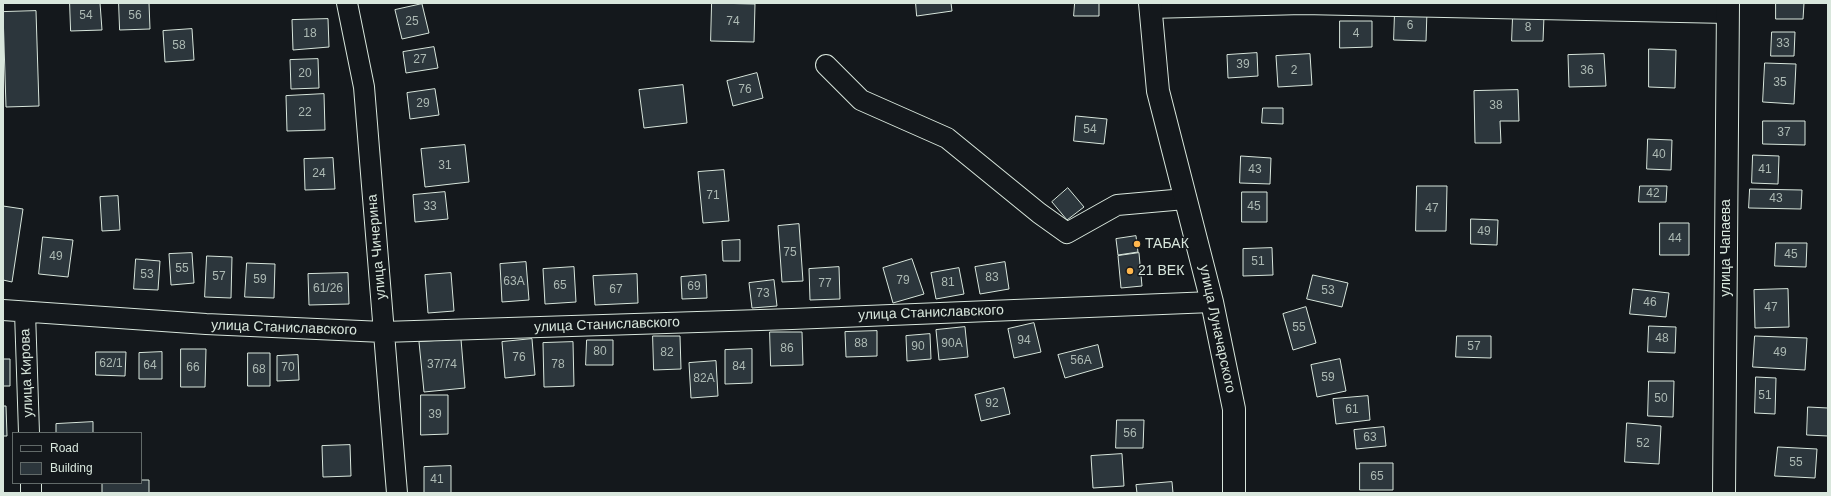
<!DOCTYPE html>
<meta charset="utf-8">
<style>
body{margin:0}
#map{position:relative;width:1831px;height:496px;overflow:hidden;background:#14181c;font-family:Helvetica,sans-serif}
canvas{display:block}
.frame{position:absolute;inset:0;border:4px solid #d8e6dc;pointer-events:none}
.legend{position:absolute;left:12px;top:432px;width:130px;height:52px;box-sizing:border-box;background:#14181c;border:1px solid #626a69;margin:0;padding:5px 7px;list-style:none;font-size:12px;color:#d8e6dc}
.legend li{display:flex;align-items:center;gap:8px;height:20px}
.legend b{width:20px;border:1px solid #626a69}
</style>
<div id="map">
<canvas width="1831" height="496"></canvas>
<div class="frame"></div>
<ul class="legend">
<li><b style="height:5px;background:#14181c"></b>Road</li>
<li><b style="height:11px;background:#2c363c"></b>Building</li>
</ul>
</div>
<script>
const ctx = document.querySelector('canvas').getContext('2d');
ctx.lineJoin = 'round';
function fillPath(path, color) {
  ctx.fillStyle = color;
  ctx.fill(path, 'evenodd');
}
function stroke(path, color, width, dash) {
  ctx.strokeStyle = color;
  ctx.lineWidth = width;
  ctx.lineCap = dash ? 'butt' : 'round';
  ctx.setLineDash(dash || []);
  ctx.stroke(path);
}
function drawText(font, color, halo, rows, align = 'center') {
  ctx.font = font + ' Helvetica,sans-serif';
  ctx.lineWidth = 3;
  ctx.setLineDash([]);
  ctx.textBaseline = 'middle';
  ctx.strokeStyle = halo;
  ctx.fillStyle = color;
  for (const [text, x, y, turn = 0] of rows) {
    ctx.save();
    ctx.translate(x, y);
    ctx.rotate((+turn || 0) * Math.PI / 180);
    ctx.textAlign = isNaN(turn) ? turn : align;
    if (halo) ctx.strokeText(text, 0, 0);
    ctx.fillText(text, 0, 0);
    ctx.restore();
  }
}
const building = new Path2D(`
 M70 3H100L102 30 71 31Z
 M119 3H149L150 29 120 30Z
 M712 3 755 4 754 42 711 41Z
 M916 3H951L952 11 917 16Z
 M1075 3H1099V16H1074Z
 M1776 3H1804L1803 19H1776Z
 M422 4 429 33 402 39 395 10Z
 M36 11 39 106 6 107 3 12Z
 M1395 11H1427L1426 41 1394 40Z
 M1513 16H1544L1543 41H1512Z
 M328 19 329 47 293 50 292 20Z
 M1340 21H1372V47L1340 48Z
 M192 29 194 60 165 62 163 31Z
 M1772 32H1795L1794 56H1771Z
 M434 47 438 68 406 73 403 52Z
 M1649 49 1676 50 1675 88 1649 87Z
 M1257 53 1258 76 1228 78 1227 55Z
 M1310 54 1312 85 1278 87 1276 56Z
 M1604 54 1606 86 1569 87 1568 55Z
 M318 59 319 88 291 89 290 60Z
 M1765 63 1796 64 1794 104 1763 102Z
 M757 73 763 98 733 106 727 81Z
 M683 85 687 123 644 128 639 90Z
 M435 89 439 115 410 119 407 93Z
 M1518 90 1519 121H1500L1501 143H1475L1474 91Z
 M324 94 325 130 287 131 286 96Z
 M1263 108H1283V124L1262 123Z
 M1076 116 1107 119 1104 144 1074 141Z
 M1763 121H1805V145L1763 144Z
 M1648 139 1672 140 1671 170 1647 169Z
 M465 145 469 182 425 187 421 149Z
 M1753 155 1779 156 1778 184 1752 183Z
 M1241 156 1271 158 1270 184 1240 183Z
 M333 158 335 189 305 190 304 159Z
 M724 170 729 221 703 223 698 172Z
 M1417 186H1447L1446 231H1416Z
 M1640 186H1667L1666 202H1639Z
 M1068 188 1084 207 1067 220 1052 202Z
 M1750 189 1802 190 1801 209 1749 208Z
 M445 192 448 219 415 222 413 195Z
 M1242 192H1267V222H1242Z
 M118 196 120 230 102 231 100 197Z
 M3 206 23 209 12 282 3 280Z
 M1471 219 1498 220 1497 245 1471 244Z
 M1660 223H1689V255H1660Z
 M799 224 803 281 782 282 778 226Z
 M1136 236 1138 252 1118 255 1116 239Z
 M43 237 73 240 68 277 39 274Z
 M740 240V261H723L722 241Z
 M1776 243H1807L1806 267 1775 266Z
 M1272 248 1273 275 1243 276V249Z
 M192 253 194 283 171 285 169 254Z
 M1139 253 1142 286 1121 288 1118 256Z
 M207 256 232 257 231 298 205 297Z
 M136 259 160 261 158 290 134 289Z
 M912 259 924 294 893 303 883 268Z
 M526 262 529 300 502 302 500 264Z
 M1005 262 1009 289 980 294 975 267Z
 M247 263 275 264 274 298 245 297Z
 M574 267 576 302 545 304 543 269Z
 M839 267 840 299 810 300 809 269Z
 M959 268 964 294 936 299 931 273Z
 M348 273 349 304 309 305 308 274Z
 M451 273 454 311 428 313 425 275Z
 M637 274 638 303 595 305 593 276Z
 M706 275 707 298 682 299 681 277Z
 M1313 275 1348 283 1342 307 1307 299Z
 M774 280 777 306 752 308 749 283Z
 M1633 289 1669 293 1666 317 1630 314Z
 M1788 289 1789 327 1755 328 1754 290Z
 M1306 307 1316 343 1293 350 1283 314Z
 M1034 323 1041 352 1014 358 1008 329Z
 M1649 326 1676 327 1675 353 1648 352Z
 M965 327 968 357 939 360 936 330Z
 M877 331V356L846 357 845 332Z
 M770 332H802L803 365 771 366Z
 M930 334 931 359 907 361 906 336Z
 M653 336H680L681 369 654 370Z
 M1457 336H1491V358L1456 357Z
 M1755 336 1807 338 1805 370 1753 367Z
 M461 339 465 388 424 392 419 342Z
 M532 339 535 375 505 378 502 342Z
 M587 340H613V365H586Z
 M573 342 574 386 544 387 543 343Z
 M1098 345 1103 367 1065 378 1058 355Z
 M181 349H206L205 387H181Z
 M752 349V383L725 384V350Z
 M96 352H126L125 376 96 375Z
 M162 352V379H139V353Z
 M248 353H270V386H248Z
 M298 355 299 380 277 381V356Z
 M3 359H10V386H3Z
 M1340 359 1346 391 1317 397 1311 365Z
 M716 361 718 396 691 398 689 363Z
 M1756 377 1776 378 1775 414 1755 413Z
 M1649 381H1674L1673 417 1648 416Z
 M1004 388 1010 414 981 421 975 395Z
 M421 395H448V434L421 435Z
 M1368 396 1370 420 1336 424 1333 399Z
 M3 406H6L7 436H3Z
 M1808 407 1828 408V436L1807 435Z
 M1117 420H1144L1143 448H1116Z
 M93 422V433H56V424Z
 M1627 423 1661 426 1659 464 1625 462Z
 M1384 427 1386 446 1356 449 1354 430Z
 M350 445 351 476 323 477 322 446Z
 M1778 447 1817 449 1815 478 1775 476Z
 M1122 454 1124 486 1093 488 1091 456Z
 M1360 463H1393V490H1360Z
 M451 466V493H424V467Z
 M141 480H149V493H102V483H141Z
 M1172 482 1173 493H1137L1136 485Z`);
fillPath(building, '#2c363c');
stroke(building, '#d8e6dc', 1);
const street = new Path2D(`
 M347 3 364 87 397 493
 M1150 8 1303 4 1727 13
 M826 65 861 100 947 138 1039 213 1067 233 1117 205 1185 199
 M3 310 206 324 383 332 792 319 1212 302
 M25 312 29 433
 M31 483V493`);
const secondary = new Path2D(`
 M1150 3 1158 91 1212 302 1234 409V493
 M1724 493 1728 3`);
stroke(street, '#d8e6dc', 22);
stroke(secondary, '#d8e6dc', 24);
stroke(street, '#14181c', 20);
stroke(secondary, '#14181c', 22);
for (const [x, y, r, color] of [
 [1137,244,4,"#ffb74d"],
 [1130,271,4,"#ffb74d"]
]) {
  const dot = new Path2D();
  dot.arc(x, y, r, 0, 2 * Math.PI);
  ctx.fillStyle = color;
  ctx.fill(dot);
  stroke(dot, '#14181c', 1.5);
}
drawText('12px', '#adbab4', null, [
 ["54",86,16],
 ["56",135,16],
 ["25",412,22],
 ["74",733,22],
 ["6",1410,26],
 ["8",1528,28],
 ["18",310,34],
 ["4",1356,34],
 ["33",1783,44],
 ["58",179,46],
 ["27",420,60],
 ["39",1243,65],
 ["2",1294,71],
 ["36",1587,71],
 ["20",305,74],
 ["35",1780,83],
 ["76",745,90],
 ["29",423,104],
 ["38",1496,106],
 ["22",305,113],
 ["54",1090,130],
 ["37",1784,133],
 ["40",1659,155],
 ["31",445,166],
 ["43",1255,170],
 ["41",1765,170],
 ["24",319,174],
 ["42",1653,194],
 ["71",713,196],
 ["43",1776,199],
 ["33",430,207],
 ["45",1254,207],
 ["47",1432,209],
 ["49",1484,232],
 ["44",1675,239],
 ["75",790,253],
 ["45",1791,255],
 ["49",56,257],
 ["51",1258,262],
 ["55",182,269],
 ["53",147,275],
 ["57",219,277],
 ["83",992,278],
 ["59",260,280],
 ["79",903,281],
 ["63А",514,282],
 ["81",948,283],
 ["77",825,284],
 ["65",560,286],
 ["69",694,287],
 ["61/26",328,289],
 ["67",616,290],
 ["53",1328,291],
 ["73",763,294],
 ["46",1650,303],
 ["47",1771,308],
 ["55",1299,328],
 ["48",1662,339],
 ["94",1024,341],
 ["88",861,344],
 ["90А",952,344],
 ["90",918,347],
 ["57",1474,347],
 ["86",787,349],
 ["80",600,352],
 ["82",667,353],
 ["49",1780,353],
 ["76",519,358],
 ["56А",1081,361],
 ["62/1",111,364],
 ["37/74",442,365],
 ["78",558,365],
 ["64",150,366],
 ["84",739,367],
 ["66",193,368],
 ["70",288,368],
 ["68",259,370],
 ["59",1328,378],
 ["82А",704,379],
 ["51",1765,396],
 ["50",1661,399],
 ["92",992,404],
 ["61",1352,410],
 ["39",435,415],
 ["56",1130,434],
 ["63",1370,438],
 ["52",1643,444],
 ["55",1796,463],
 ["65",1377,477],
 ["41",437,480]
]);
drawText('14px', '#d8e6dc', '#14181c', [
 ["ТАБАК",1145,244],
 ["21 ВЕК",1138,271]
], 'left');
drawText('14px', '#d8e6dc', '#14181c', [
 ["улица Чичерина",377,247,-95],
 ["улица Чапаева",1726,248,-90],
 ["улица Станиславского",931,313,-2],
 ["улица Станиславского",607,325,-2],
 ["улица Станиславского",284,328,2],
 ["улица Луначарского",1217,329,78],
 ["улица Кирова",27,373,-92]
]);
</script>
